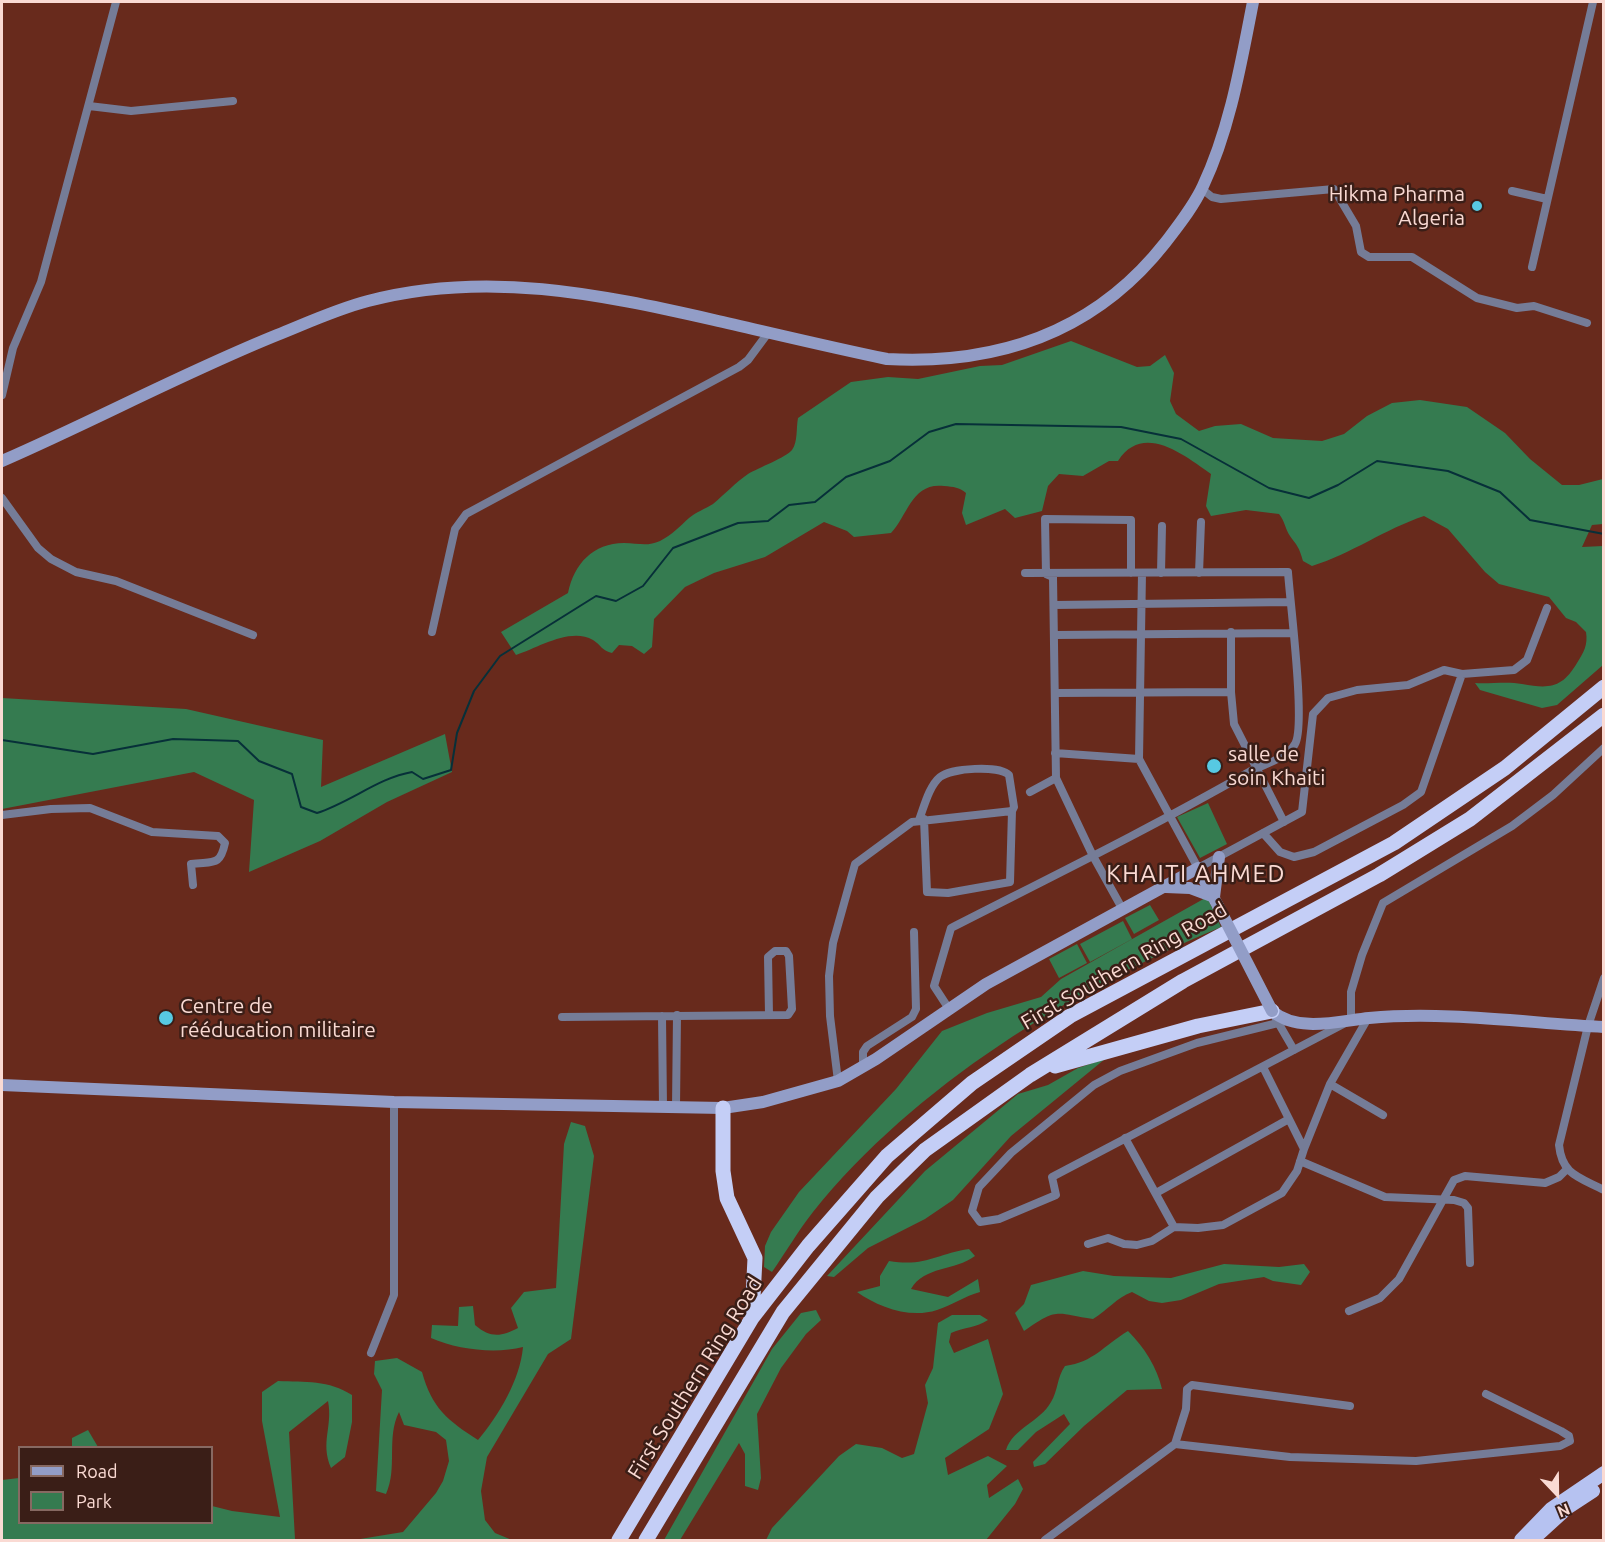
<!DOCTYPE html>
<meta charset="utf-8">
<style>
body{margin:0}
#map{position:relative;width:1605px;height:1542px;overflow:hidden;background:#682a1c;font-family:Ubuntu,sans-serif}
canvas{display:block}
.frame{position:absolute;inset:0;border:3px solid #fadad3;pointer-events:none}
.legend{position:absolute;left:18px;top:1446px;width:195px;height:78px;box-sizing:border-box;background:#3a1e17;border:2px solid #876962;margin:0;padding:8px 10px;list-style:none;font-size:18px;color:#fadad3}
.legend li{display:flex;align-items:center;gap:12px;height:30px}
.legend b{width:30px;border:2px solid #876962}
.north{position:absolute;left:1527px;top:1464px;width:60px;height:60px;-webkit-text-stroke:4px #3a1e17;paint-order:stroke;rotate:158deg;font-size:16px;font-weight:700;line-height:24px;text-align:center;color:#fadad3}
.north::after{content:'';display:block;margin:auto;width:21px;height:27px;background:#fadad3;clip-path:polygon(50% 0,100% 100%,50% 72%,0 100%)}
</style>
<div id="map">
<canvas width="1605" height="1542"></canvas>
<div class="frame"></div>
<ul class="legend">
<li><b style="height:8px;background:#929dc7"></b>Road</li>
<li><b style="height:16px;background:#357b50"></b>Park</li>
</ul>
<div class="north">N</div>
</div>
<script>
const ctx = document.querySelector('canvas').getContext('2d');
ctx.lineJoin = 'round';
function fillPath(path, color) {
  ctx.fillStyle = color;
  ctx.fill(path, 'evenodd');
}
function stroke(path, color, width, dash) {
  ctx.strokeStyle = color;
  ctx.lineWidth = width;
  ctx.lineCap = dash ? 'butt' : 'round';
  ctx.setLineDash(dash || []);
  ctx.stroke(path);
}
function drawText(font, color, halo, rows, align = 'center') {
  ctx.font = font + ' Ubuntu,sans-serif';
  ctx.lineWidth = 5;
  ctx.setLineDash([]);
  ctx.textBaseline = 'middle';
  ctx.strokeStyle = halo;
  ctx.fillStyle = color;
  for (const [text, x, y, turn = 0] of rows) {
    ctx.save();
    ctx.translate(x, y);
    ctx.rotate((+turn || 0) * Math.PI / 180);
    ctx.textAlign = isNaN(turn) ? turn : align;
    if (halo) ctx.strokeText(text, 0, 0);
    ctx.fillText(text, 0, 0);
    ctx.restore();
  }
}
fillPath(new Path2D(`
 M1071 341 1137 367 1150 366 1165 355 1174 373 1170 401 1176 414 1199 431 1215 426 1241 424 1273 438 1322 441 1344 434 1367 416 1392 403 1420 400 1467 407 1505 433 1530 459 1562 485H1579L1603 479V524L1592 525 1582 547 1603 546V665L1557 705 1542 708 1480 690 1475 683C1490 684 1508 681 1522 684 1550 689 1562 688 1577 663 1584 652 1588 645 1586 632L1576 622 1566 618 1549 597 1499 584 1485 572 1448 529 1424 516C1385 529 1351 554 1312 566L1303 561C1299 547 1298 547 1290 536 1285 529 1285 521 1279 514L1246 510 1211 516 1206 506 1211 474C1184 455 1143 422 1118 461H1109L1083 476 1059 474 1048 486 1042 511 1015 518 1005 509 966 525 962 513 966 493C959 487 954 487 944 486 912 482 908 515 891 533L854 537 847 531 824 522 765 557 714 573 685 587 654 619 652 647 644 654 632 646 619 645 612 653C602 651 601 645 593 640 570 627 538 648 516 655L501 632 568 593C574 564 593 543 624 543 638 543 647 547 660 541 672 535 680 526 689 518 696 512 705 509 713 504 725 494 735 483 748 474 758 468 787 457 792 450 798 442 796 428 798 418L851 382 888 377 918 379 980 366 1002 365Z
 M2 698 186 709 323 740 321 787 445 734 452 772 387 802 320 841 249 872 254 800 194 772 2 809Z
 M1208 803 1227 844 1200 858 1177 817Z
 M1207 897 1221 927C1073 989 915 1085 813 1212 798 1231 786 1252 772 1272L764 1267 765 1246 771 1232 799 1192 896 1089 942 1031 987 1013 1041 997 1061 979Z
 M1150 905 1159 920 1134 934 1125 918Z
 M1123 921 1132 939 1090 962 1080 944Z
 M1077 944 1087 963 1059 978 1049 959Z
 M1105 1059 1011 1136 953 1200 925 1219 868 1248 834 1277 827 1276 925 1171 1018 1094 1048 1085 1078 1068Z
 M571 1122 585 1126 594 1156 571 1339 548 1354 487 1457 481 1491 485 1520 495 1533 512 1540H354L403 1532 436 1493 443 1481 449 1461 446 1440 436 1432 404 1425 399 1412C386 1438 398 1468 386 1494L376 1491 382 1390 374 1374 375 1361 397 1358 422 1372C432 1408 447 1420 478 1440 499 1415 520 1380 523 1347 496 1354 458 1350 431 1338L432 1325 458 1326 459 1307 473 1306 475 1325C490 1338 501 1337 518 1328L511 1308 524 1292 556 1288 564 1144Z
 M969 1249 975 1256C955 1271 924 1266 911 1289L948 1297 978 1279 980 1292C965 1296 952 1305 937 1310 910 1319 878 1307 857 1292L880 1286V1276L889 1261C926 1267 936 1254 969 1249Z
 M1224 1264 1279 1267 1304 1264 1310 1272 1301 1285 1273 1281 1264 1277 1219 1284 1181 1300 1162 1303 1149 1301 1132 1292C1116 1298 1108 1310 1093 1319 1055 1313 1058 1307 1024 1331L1015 1313 1024 1304 1031 1285 1083 1271 1114 1276 1171 1278Z
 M816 1310 821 1320 806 1334 781 1368 757 1414 761 1478 758 1490 745 1486V1454L739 1443 680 1540H664L772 1349 801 1313Z
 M952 1315H980L988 1320C976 1328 965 1327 951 1333L949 1342 954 1353 988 1339 1003 1394 989 1429 945 1458 948 1475 988 1456 1007 1466 987 1485 989 1498 1018 1479 1023 1489 1015 1504 986 1540H766L772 1528 839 1456 856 1444 882 1448 902 1458 914 1454 928 1403 925 1385 933 1368 938 1323Z
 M1128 1331C1144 1347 1157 1367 1162 1389L1127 1390 1084 1426 1045 1464 1034 1467 1033 1462 1070 1424 1064 1414 1036 1432 1018 1450H1006C1013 1428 1040 1422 1051 1402 1058 1391 1057 1377 1065 1366 1094 1362 1103 1346 1128 1331Z
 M278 1381C305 1382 329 1380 352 1395V1422L345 1457 331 1468C320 1442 333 1427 328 1401L289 1432 295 1539 313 1540H2V1480L19 1478 20 1522H212V1506L232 1511 280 1517 262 1421V1392Z
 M88 1430 98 1447H72V1438Z`), '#357b50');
stroke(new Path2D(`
 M2 740 93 754 173 739 238 741 259 761 292 774 301 807 317 813C351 802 378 778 412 772L423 779 451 770 457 733 474 691 500 656 596 596 616 601 643 586 673 548 738 523 768 521 789 505 815 502 846 477 890 461 929 432 956 424 1121 427 1181 439 1269 488 1309 498 1338 485 1377 461 1448 471 1500 492 1530 520 1604 534`), '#073039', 2);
stroke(new Path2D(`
 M89 106 131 111 233 101
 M1202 189 1212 197 1221 199 1334 189 1356 226 1361 252 1369 257H1412L1477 298 1517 308 1534 306 1587 323
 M1512 191 1547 199
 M1532 267 1593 2
 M2 395 13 348 41 282 116 2
 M2 498 38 548 51 559 76 572 116 581 253 635
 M1161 573 1162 526
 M1199 573 1201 522
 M1054 605 1290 602
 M432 632 455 529 466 514 739 367 748 360 768 333
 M1231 632V692L1234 724 1284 822
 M1055 635 1292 633
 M1055 693 1231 692
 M1055 753 1139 759 1198 868 1302 812 1313 714 1328 698 1357 690 1408 685 1444 670 1462 674 1514 670 1527 660 1547 608
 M1139 759 1142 573
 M1030 792 1056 778
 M2 815 51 809 90 808 152 832 218 836 225 843C220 867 213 861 191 864L193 885
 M924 819 927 892 948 893 1010 882 1012 811
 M1263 833 1280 852 1294 857 1314 852 1403 805 1421 792 1462 674
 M1123 910 1093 856 1056 778 1053 577 1046 574 1045 519 1131 520V573
 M1604 978 1588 1026 1559 1145C1562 1175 1579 1177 1604 1190
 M949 1009 934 986 951 928C1051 877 1151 828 1249 772 1263 764 1287 759 1295 744 1306 726 1290 602 1288 572L1025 573
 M662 1016 663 1107
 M562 1017 788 1015 792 1009 789 956 786 951H775L768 957 769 1015
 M1276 1019 1294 1050
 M1290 1020 1197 1043 1120 1071 1094 1085 1011 1153 979 1187 972 1211 980 1222 999 1219 1056 1195 1052 1177 1351 1020V992L1362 955 1383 903 1512 826 1553 795 1604 748
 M863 1067V1052L867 1046 912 1017 916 1009 914 932
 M838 1081 830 1016 829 976 833 943 855 864 912 822 1012 811 1014 807 1009 775C999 765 951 768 940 777 929 786 924 807 919 820
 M1330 1084 1383 1115
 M676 1107 677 1015
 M1125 1138 1174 1227 1198 1228 1223 1225 1282 1193 1297 1171 1304 1149 1263 1067
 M1304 1149 1330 1084 1368 1018
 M1300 1161 1385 1197 1454 1200 1464 1203 1468 1208 1470 1263
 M1156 1193 1289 1119
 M1088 1244 1108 1238 1124 1244 1137 1245 1152 1241 1174 1227
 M1349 1311 1380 1298 1399 1279 1454 1180 1465 1176 1545 1183 1559 1177 1566 1170
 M371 1353 394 1295V1102
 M1175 1444 1290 1457 1416 1461 1560 1446 1570 1441 1569 1436 1561 1431 1486 1394
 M1045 1540 1175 1444 1186 1409 1187 1389 1192 1385 1350 1406`), '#757c97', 8);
stroke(new Path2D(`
 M2 461C94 421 183 373 277 335 307 323 337 309 368 301 486 270 599 294 714 320 771 333 829 347 887 359 998 365 1095 332 1165 243 1178 226 1194 206 1203 186 1230 129 1241 63 1253 2
 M1166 887 1190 888 1214 897 1219 857
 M1272 1011C1298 1033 1339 1021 1369 1018 1446 1011 1527 1023 1604 1027
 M2 1085 394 1102 723 1108 763 1102 838 1081 876 1059 986 984 1198 868 1218 906`), '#929dc7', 12);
stroke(new Path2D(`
 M1521 1540 1551 1509 1604 1473
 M1532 1540 1567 1508 1593 1491`), '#b6c2f1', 14);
stroke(new Path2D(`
 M1055 1066 1198 1026 1272 1011
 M723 1108V1171L727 1198 755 1258 752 1318
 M619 1540 752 1318 808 1246 887 1156 972 1083 1070 1016 1394 843 1505 768 1604 687
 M646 1540 783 1312 877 1197 925 1150 1030 1075 1183 981 1379 875 1470 819 1604 715`), '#c4cef6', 15);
stroke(new Path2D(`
 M1218 906 1272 1011`), '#929dc7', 12);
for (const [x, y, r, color] of [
 [1477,206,6,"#57c9e2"],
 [1214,766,8,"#57c9e2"],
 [166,1018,8,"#57c9e2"]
]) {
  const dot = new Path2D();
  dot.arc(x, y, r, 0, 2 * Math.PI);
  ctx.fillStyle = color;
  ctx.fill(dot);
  stroke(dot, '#3a1e17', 2);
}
drawText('21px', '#fadad3', '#3a1e17', [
 ["Hikma Pharma",1465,194,"right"],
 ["Algeria",1465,218,"right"],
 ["salle de",1228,754],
 ["soin Khaiti",1228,778],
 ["Centre de",180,1006],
 ["rééducation militaire",180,1030]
], 'left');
drawText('21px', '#fadad3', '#3a1e17', [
 ["First Southern Ring Road",1124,966,-30],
 ["First Southern Ring Road",695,1378,-58]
]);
ctx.letterSpacing = '1.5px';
drawText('24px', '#fadad3', '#3a1e17', [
 ["KHAITI AHMED",1196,874]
]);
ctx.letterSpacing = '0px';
</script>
